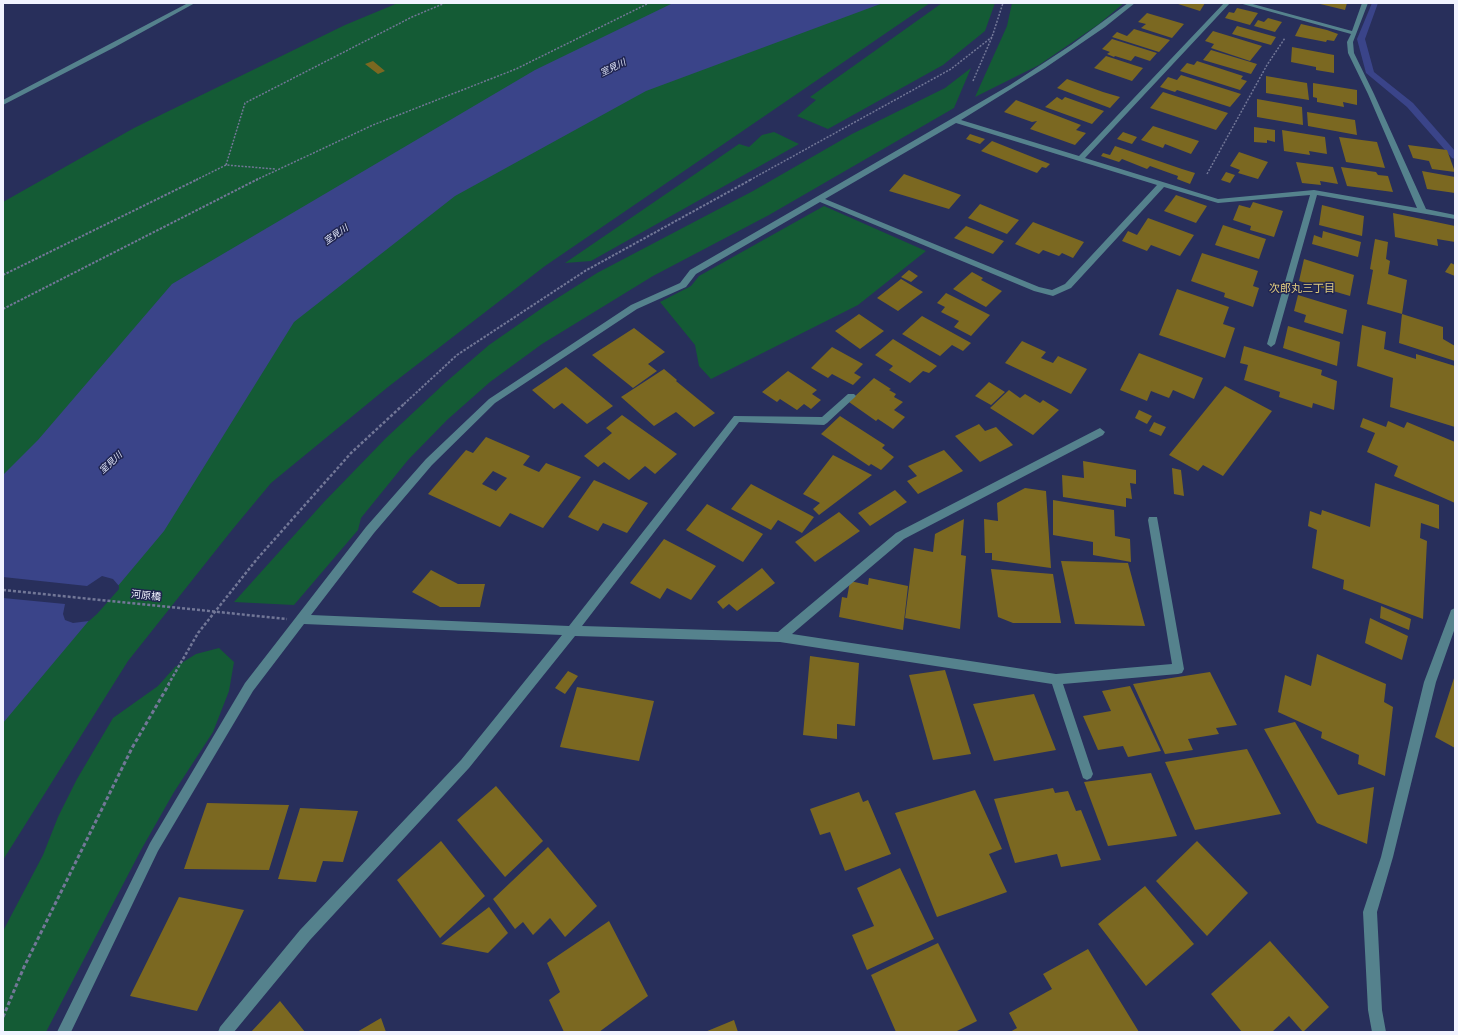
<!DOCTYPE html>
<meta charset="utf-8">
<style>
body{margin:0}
#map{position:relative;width:1458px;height:1035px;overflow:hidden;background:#282f5b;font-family:"PT Serif",serif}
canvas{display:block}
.frame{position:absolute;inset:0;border:4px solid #f1f3ff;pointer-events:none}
</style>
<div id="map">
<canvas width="1458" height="1035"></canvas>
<div class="frame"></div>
</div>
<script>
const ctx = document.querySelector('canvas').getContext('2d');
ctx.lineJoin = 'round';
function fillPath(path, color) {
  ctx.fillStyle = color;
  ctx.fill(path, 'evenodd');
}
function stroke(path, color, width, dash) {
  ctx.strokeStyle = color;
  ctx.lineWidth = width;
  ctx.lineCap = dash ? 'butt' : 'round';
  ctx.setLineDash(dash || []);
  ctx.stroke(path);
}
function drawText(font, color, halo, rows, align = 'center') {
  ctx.font = font + ' "PT Serif","Noto Sans JP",serif';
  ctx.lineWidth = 3;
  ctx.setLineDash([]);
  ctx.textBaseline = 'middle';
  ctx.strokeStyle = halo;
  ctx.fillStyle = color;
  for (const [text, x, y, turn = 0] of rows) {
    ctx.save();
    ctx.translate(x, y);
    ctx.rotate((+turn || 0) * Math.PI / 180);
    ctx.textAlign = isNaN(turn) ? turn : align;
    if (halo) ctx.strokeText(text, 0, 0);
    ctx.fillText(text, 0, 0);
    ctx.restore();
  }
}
fillPath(new Path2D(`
 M398 3H691L3 497V202L134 128 345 25Z
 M861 3H930L545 266 388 387 271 483 232 530 128 661 3 860V704L281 320 439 196 638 85Z
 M942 3H995L985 31 943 65 828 129 797 116 816 100 810 97Z
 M1012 3H1124L1099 24 1039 65 975 97 1007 26Z
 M971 68 954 108 769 215 653 276 542 344 490 382 447 420 408 460 361 518 358 530 294 605 234 602 324 502 386 438 446 382 489 345 545 306 597 273 753 191 852 134 945 88Z
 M774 132 799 144 591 261 565 263 739 144 749 147 762 135Z
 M824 206 926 251 858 305 711 379 699 366 695 345 660 302 691 286 699 276Z
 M219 648 234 662 229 691 213 732 174 792 141 850 46 1032H3V931L43 855 58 817 77 779 113 718 158 686 175 667 196 654Z`), '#145b35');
fillPath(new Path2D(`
 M673 3H883L646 91 455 196 294 322 164 531 3 723V475L38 440 172 284 535 70Z`), '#3a4489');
fillPath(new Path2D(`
 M102 576 113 579 119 586V589L97 614 89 621 73 623 65 620 63 614 65 604 3 598V577L87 586Z`), '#282f5b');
fillPath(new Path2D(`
 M1372 3H1378L1365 39 1374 72 1413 103 1455 151V159L1452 158 1407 107 1366 73 1357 39Z`), '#3a4489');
fillPath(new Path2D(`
 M1175 3H1205L1200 11Z
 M1316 3H1347L1345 10Z
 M1237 8 1258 13 1250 25 1225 18 1229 12 1234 13Z
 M1147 13 1184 24 1172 38 1141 28 1146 24 1138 22Z
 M1268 18 1282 22 1275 32 1254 26 1258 20 1264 22Z
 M1301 24 1327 30 1338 34 1334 41 1327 40 1326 42 1295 36Z
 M1237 26 1276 37 1271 45 1232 34Z
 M1134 29 1170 40 1159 52 1112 37 1117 32 1127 36Z
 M1213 31 1262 46 1250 61 1211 48 1214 44 1205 41Z
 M1112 39 1157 53 1150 61 1135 56 1131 61 1115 56 1114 57 1107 54 1110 52 1102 49Z
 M1292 47 1334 55V73L1316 70V67L1291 62Z
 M1211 50 1257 64 1251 74 1203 60Z
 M1106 56 1143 68 1132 81 1094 68Z
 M373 61 385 71 378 74 365 64Z
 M1197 61 1243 76 1241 79 1247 81 1240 90 1180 71 1187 63 1194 65Z
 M1181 75 1241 94 1230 107 1177 90 1175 92 1160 87 1168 77 1177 80Z
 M1266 76 1307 83 1309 100 1266 93Z
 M1067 79 1103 92 1120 97 1110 108 1057 88Z
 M1313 83 1357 90V105L1343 102 1344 107 1317 102V98L1313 97Z
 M1163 92 1228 113 1216 130 1150 108Z
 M1057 97 1062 100 1065 97 1104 111 1092 124 1045 107Z
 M1257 99 1302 107 1303 125 1257 117Z
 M1016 100 1081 125 1076 130 1086 133 1075 145 1030 129 1037 121 1032 122 1004 112Z
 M1307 112 1355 120 1357 135 1308 126Z
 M1153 126 1199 141 1191 154 1165 144 1163 148 1141 140Z
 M1254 127 1275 130V142L1267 140V143L1254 142Z
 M1282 130 1325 137 1327 154 1309 151 1310 155 1284 151Z
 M1123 132 1137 137 1132 144 1117 139Z
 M970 134 985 139 980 144 966 139Z
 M1339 137 1377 142 1385 168 1346 162Z
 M992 141 1050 164 1046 168 1042 167 1037 173 981 151Z
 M1408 145 1447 150 1455 172 1432 169 1429 161 1413 158Z
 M1115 146 1182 169 1195 173 1190 184 1177 179 1178 176 1150 166 1147 169 1122 159 1119 162 1101 156 1103 153 1110 155Z
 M1239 152 1268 162 1258 179 1238 173 1240 170 1230 166Z
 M1296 162 1333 167 1338 184 1320 181 1321 185 1302 183Z
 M1341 167 1376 172 1378 175 1388 176 1393 192 1347 186Z
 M1422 171 1455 177V193L1427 189Z
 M1226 172 1235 175 1230 183 1221 180Z
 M904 174 961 195 949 209 889 191Z
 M1176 195 1207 206 1196 223 1164 211Z
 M1253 202 1283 211 1274 237 1250 230 1251 226 1233 220 1239 205 1250 208Z
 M980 204 1019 220 1007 234 968 218Z
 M1322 205 1364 216 1362 236 1319 225Z
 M1393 213 1455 226V242L1437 239 1438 246 1395 237Z
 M1148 218 1194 235 1180 256 1151 245 1147 251 1122 241 1128 231 1137 235Z
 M1033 222 1084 242 1073 258 1062 253 1059 256 1043 250 1039 254 1015 244Z
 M1223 225 1266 239 1259 259 1215 245Z
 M966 226 1004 241 993 254 954 238Z
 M1323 231 1361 242 1358 257 1312 244 1314 235 1322 238Z
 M1375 239 1388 242 1386 259 1390 261 1388 274 1407 280 1402 314 1367 304 1373 270 1370 269Z
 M1202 253 1258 271 1253 286 1259 288 1253 307 1224 297 1225 293 1191 281Z
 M1304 259 1354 275 1350 296 1299 281Z
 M1451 263 1455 265V276L1445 272Z
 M909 270 918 276 911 282 901 277Z
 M972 272 983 278 981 280 1002 291 986 307 953 289Z
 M901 279 923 292 898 311 877 298Z
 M1177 289 1229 307 1223 324 1235 328 1225 358 1159 335Z
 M946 293 990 315 971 336 954 327 959 321 941 312 945 307 937 303Z
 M1298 295 1347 310 1343 334 1304 322 1306 315 1294 311Z
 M859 314 884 331 860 349 835 331Z
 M1402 314 1443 327V339L1455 346V361L1399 343Z
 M922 316 971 343 963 351 952 345 940 356 902 334Z
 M1362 325 1386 332 1384 349 1416 359V354L1455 366V427L1390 407 1393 378 1357 366Z
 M1288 326 1340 342 1337 366 1283 348Z
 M634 328 665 352 648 364 657 371 633 388 592 355Z
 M893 339 937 366 929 373 923 371 910 383 889 370 893 366 875 355Z
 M1022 341 1046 352 1041 358 1053 363 1058 356 1087 369 1071 394 1005 363Z
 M1244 346 1322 370 1321 375 1337 381 1334 410 1313 403 1312 408 1279 397 1280 392 1244 380 1248 365 1240 363Z
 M832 347 863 364 854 373 861 377 853 385 832 374 828 378 811 368Z
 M1139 353 1203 378 1194 399 1173 390 1169 398 1151 391 1147 401 1120 390Z
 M566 367 613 406 587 424 562 403 554 409 532 390Z
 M664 369 677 380 676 381 715 413 694 427 676 412 654 426 621 397Z
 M788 371 817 390 812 394 821 400 811 409 804 404 797 410 780 399 777 402 762 392Z
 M874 378 891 389 889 390 896 394 894 397 903 402 894 410 905 417 893 429 878 419 876 421 849 402Z
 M989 382 1005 392 991 405 975 396Z
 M1225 386 1272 411 1223 476 1203 465 1198 471 1169 455Z
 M1009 390 1020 398 1025 394 1040 403 1043 400 1059 410 1033 435 990 408Z
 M1139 410 1152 416 1147 424 1135 418Z
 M622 415 677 454 655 474 645 466 629 480 604 462 598 467 584 456 612 433 606 428Z
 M840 416 885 445 882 448 894 457 881 470 871 464 869 466 821 434Z
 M1363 418 1386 427 1388 421 1404 428 1407 422 1455 442V503L1394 476 1398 466 1367 452 1375 433 1360 427Z
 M1154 422 1166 427 1161 436 1149 431Z
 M979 424 985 431 996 427 1013 445 980 462 955 436Z
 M486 437 530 456 523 465 539 472 546 463 581 477 543 528 510 513 500 527 428 494 466 450 473 453ZM493 471 507 478 496 491 482 484Z
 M944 450 963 471 918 494 907 481 917 476 908 466Z
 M833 455 872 475 819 515 813 509 820 503 803 494Z
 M1083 461 1136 470V484L1130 483 1132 499 1126 498V507L1063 497 1062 475 1084 478Z
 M1172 468 1181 470 1184 496 1174 494Z
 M594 480 648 503 627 533 603 523 598 531 568 517Z
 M1375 483 1439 505V529L1421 523 1420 538 1427 541 1423 619 1343 589 1344 580 1312 568 1317 530 1308 526 1310 511 1321 515 1322 510 1370 527Z
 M751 484 814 517 802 533 778 520 771 530 731 509Z
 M1025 488 1046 491 1051 568 992 560V553H985L984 519 998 521 997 503Z
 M895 490 907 502 870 526 858 513Z
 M1053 500 1114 510 1115 536 1130 539 1131 562 1093 555V542L1053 535Z
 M707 504 763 534 743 562 686 530Z
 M839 512 860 531 815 562 795 542Z
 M964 519 961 555 966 556 960 629 905 618 914 548 933 552 935 534Z
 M664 539 716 566 691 600 667 588 660 599 630 583Z
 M1061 561 1128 563 1145 626 1075 624Z
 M762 568 775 583 737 611 729 604 723 609 717 602Z
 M991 569 1053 574 1061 623H1013L998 617Z
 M431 570 458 584H485L480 607H440L412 592Z
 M869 578 908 586 903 630 839 617 842 597 847 598 850 581 868 585Z
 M1381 606 1411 619 1409 630 1380 618Z
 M1370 618 1408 636 1402 660 1365 643Z
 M1317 654 1386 684 1384 702 1393 707 1385 776 1358 764 1359 755 1321 738 1322 732 1278 712 1285 675 1311 686Z
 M810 656 859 663 855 726 837 724V739L803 735Z
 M945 670 971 754 933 760 909 675Z
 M568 671 578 676 565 694 555 688Z
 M1210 672 1237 725 1216 728 1219 734 1188 739 1193 750 1165 754 1133 684Z
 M1455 675V748L1435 737Z
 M1130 686 1161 751 1128 757 1123 746 1098 750 1083 716 1111 711 1102 691Z
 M577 687 654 701 639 761 560 747Z
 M1034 694 1056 750 994 761 973 704Z
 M1295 722 1338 795 1374 787 1367 844 1317 823 1264 729Z
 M1247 749 1281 814 1195 830 1165 762Z
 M1151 773 1177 836 1108 846 1084 782Z
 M496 786 543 841 505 877 457 820Z
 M1053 788 1055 793 1068 791 1076 811 1081 810 1101 860 1061 867 1057 854 1015 863 994 799Z
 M975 790 1002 849 989 854 1007 892 937 917 895 813Z
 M859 792 863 802 868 800 891 854 845 871 830 832 820 835 810 809Z
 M207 803 289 805 269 870 184 869Z
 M300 808 358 811 343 862 323 861 316 882 278 879Z
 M441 841 485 896 440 938 397 880Z
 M1197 841 1248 893 1207 936 1156 881Z
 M548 847 597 906 565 937 550 918 533 935 523 922 515 929 493 899Z
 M900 868 934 939 867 970 852 935 874 926 857 888Z
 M1145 886 1194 944 1146 986 1098 924Z
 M179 897 244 910 197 1011 130 996Z
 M489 907 508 933 488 953 441 944Z
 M609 921 648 996 599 1032H564L549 1000 560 992 547 963Z
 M1270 941 1329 1007 1303 1032 1289 1016 1272 1032H1242L1211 994Z
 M938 943 977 1021 955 1032H896L871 975Z
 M1088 949 1139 1032H1010L1017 1028 1009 1013 1052 989 1043 974Z
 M280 1001 305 1032H251Z
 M381 1018 386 1032H357Z
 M734 1020 738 1032H705Z`), '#7b6821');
stroke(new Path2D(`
 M973 81 992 37 1003 3
 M226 165 245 103 412 17 445 3
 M1207 174 1267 65 1285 38
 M196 180 226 165 275 169
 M256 180 373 125 516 69 649 3
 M750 180 951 69 992 37`), '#727797', 1.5, [2, 1.5]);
stroke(new Path2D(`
 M3 275 198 179
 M3 309 258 179
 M404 404 457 355 585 271 752 179`), '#727797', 2, [2.5, 1.5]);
stroke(new Path2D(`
 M168 685 198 633 257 559 351 453 405 403`), '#727797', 2.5, [3, 2]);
stroke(new Path2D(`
 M3 1017 24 967 132 748 169 684`), '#727797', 3, [4, 2.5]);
fillPath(new Path2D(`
 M188 3H195L115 47 3 105V100Z
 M1128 3H1135L1105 27 1045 68 961 120 1079 156 1224 3H1230L1085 158 1218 199 1314 190 1417 208 1368 94 1348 53 1347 42 1351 34 1239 3H1249L1352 31 1362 3H1368L1353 42 1354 53 1374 94 1426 209 1455 215V219L1317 195 1275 344 1271 347 1267 344 1310 195 1218 203 1164 187 1071 288 1053 296 1034 291 820 202 696 274 686 287 637 309 495 403 432 465 374 533 311 615 569 626 734 416 822 417 848 394H854L856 396 854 398 827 423 824 425 739 422 582 626 778 632 896 533 1100 428 1105 432 1103 435 904 539 792 634 1056 674 1172 664 1148 520 1149 517H1157L1184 669 1182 673 1178 674 1063 684 1093 774 1091 778 1087 780 1083 778 1052 684 780 642 575 636 469 768 310 940 234 1032H218L220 1027 300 930 461 760 562 635 304 624 253 691 158 851 71 1032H57L150 843 245 683 366 527 426 459 489 399 631 305 680 283 690 270 1010 85 1071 45ZM956 123 1157 185 1065 284 1052 290 1039 287 825 199Z
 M1455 608V628L1436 682 1393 857 1377 912 1382 1010 1386 1032H1372L1368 1010 1363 912 1381 857 1424 682 1450 613 1451 610Z`), '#55828d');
stroke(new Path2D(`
 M3 590 287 619`), '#727797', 2.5, [3, 2]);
drawText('italic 9px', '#dde2f7', '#1f244f', [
 ["室見川",613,68,-26],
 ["室見川",336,235,-35],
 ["室見川",111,463,-43]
]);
drawText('10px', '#f1f3ff', '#1f244f', [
 ["河原橋",146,596,6]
]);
drawText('11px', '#e2cd80', '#1f244f', [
 ["次郎丸三丁目",1302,289]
]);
</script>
